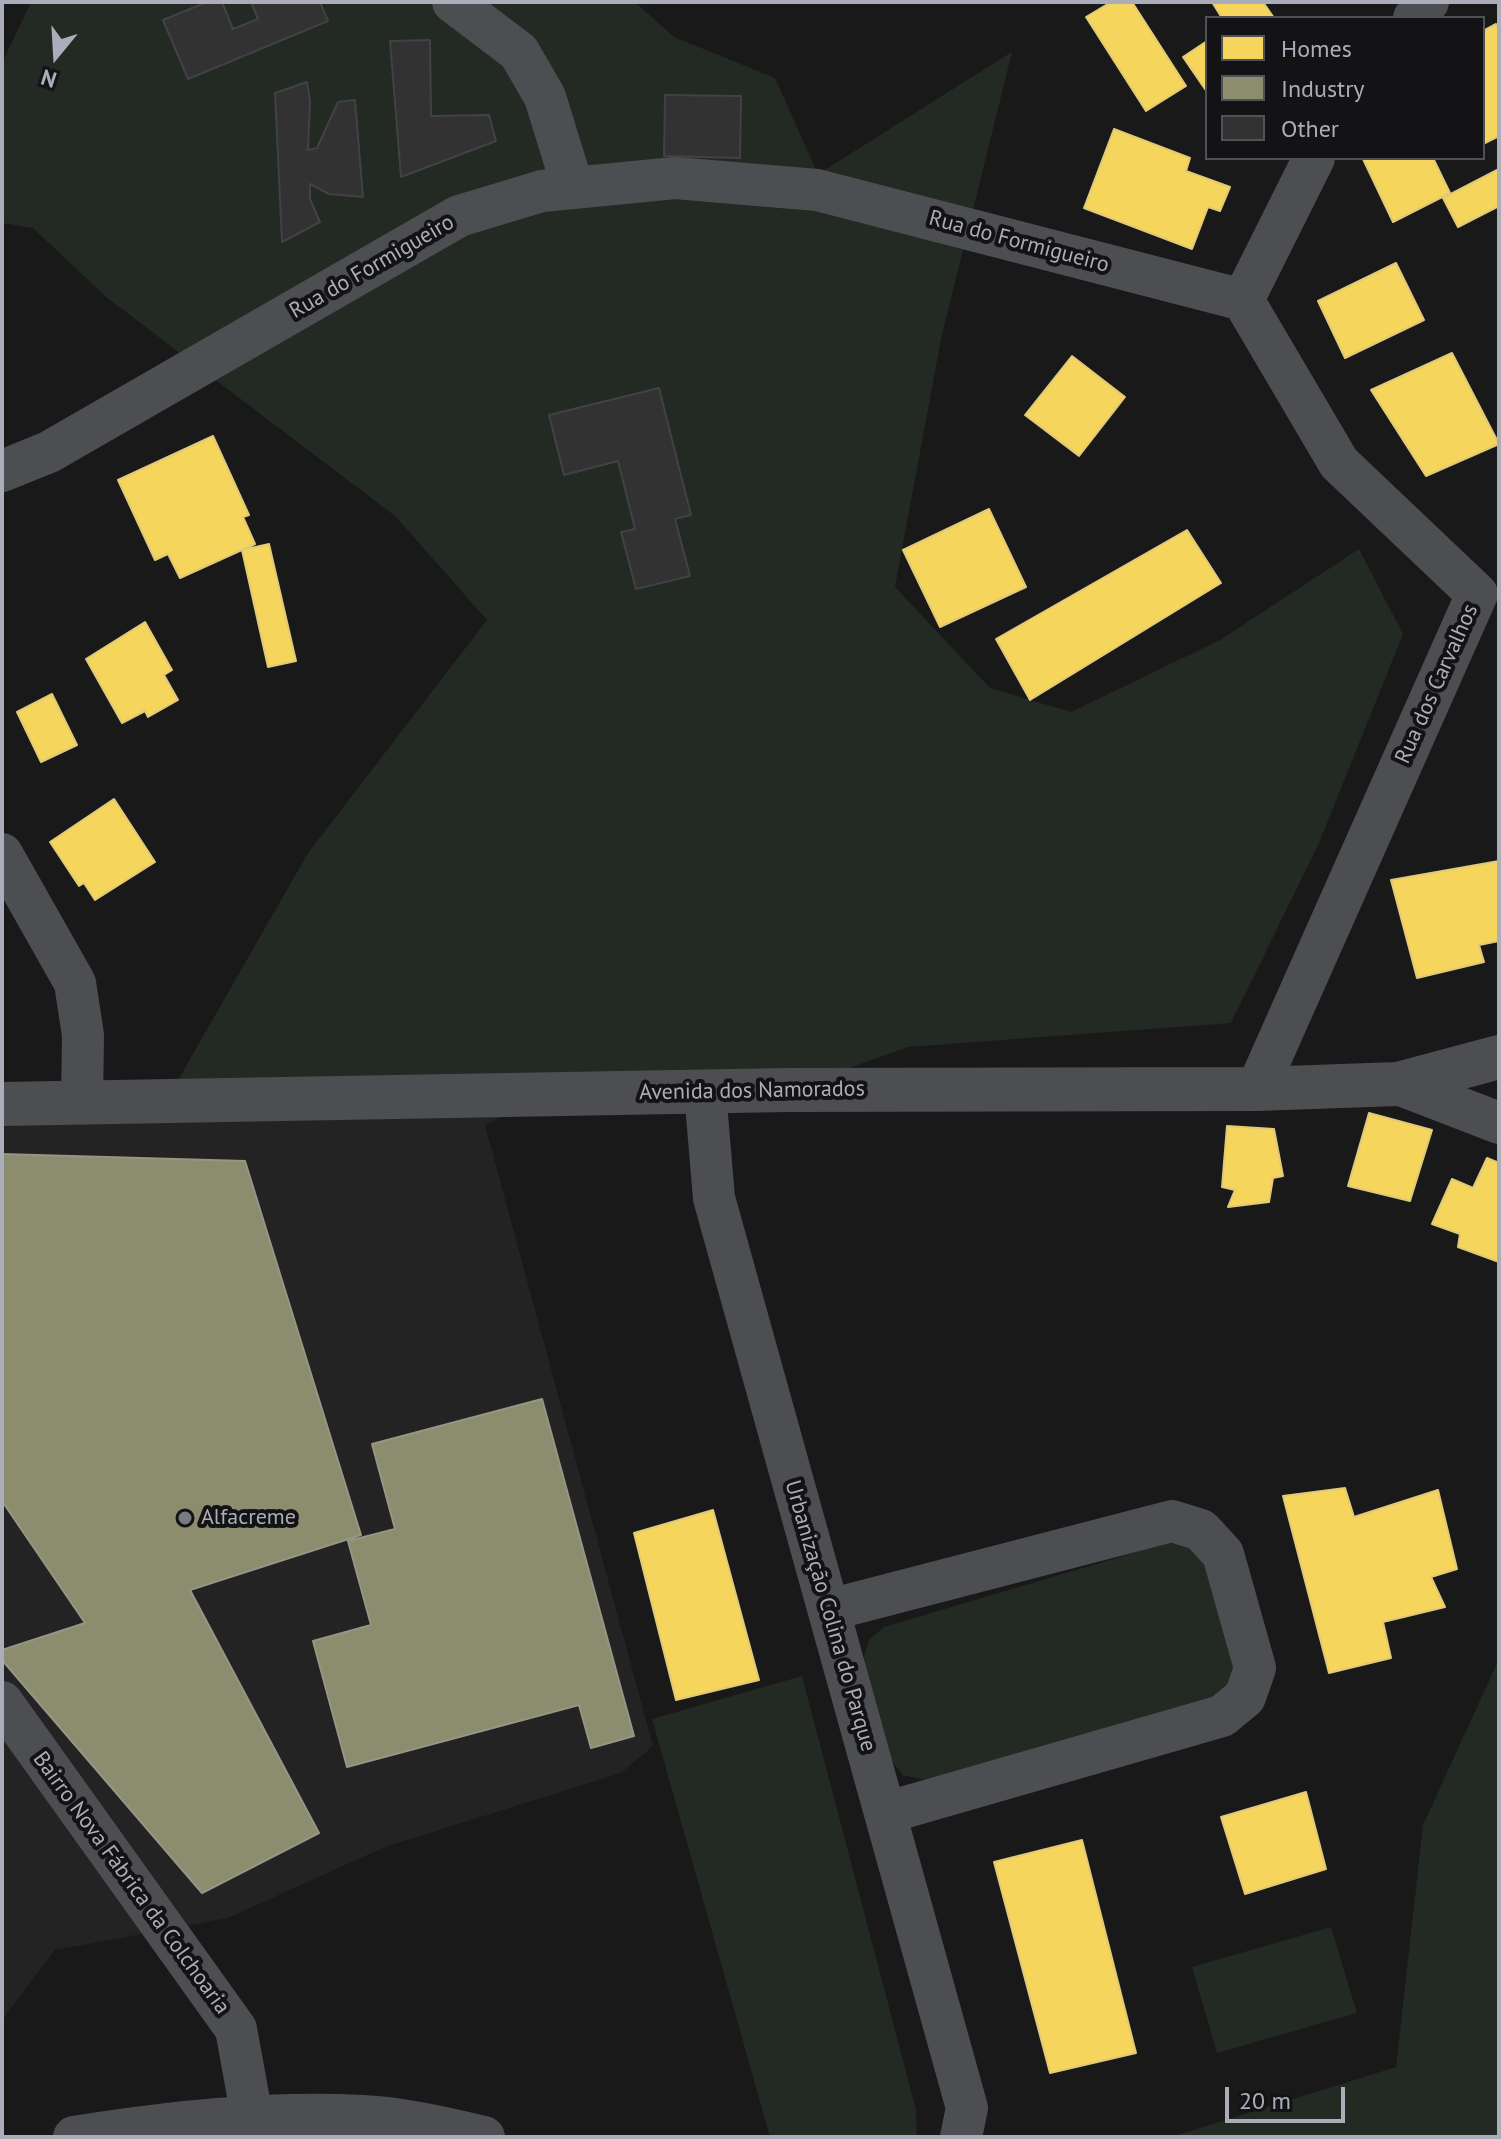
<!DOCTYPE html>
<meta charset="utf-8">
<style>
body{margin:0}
#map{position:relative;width:1501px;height:2139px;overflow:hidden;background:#191919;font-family:"PT Sans",sans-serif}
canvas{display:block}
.frame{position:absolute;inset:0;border:4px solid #abaeb8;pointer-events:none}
.legend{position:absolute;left:1205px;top:16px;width:280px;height:144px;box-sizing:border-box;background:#131315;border:2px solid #505156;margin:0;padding:10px 14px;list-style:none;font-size:24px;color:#abaeb8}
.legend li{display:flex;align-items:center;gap:16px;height:40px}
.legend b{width:40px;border:2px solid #505156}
.north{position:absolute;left:16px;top:16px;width:80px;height:80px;-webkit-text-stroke:6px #131315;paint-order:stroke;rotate:198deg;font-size:22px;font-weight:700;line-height:32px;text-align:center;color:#abaeb8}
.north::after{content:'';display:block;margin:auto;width:28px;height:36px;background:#abaeb8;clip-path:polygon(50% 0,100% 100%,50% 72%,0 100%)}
.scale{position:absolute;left:1225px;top:2087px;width:120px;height:36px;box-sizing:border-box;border:4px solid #abaeb8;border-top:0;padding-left:10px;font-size:24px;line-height:28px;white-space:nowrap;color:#abaeb8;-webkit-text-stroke:6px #131315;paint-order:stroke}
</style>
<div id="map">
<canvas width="1501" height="2139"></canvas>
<div class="frame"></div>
<ul class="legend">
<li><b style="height:22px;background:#f6d55c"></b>Homes</li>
<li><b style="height:22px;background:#8c8c6e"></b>Industry</li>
<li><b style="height:22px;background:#323233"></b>Other</li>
</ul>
<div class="north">N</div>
<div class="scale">20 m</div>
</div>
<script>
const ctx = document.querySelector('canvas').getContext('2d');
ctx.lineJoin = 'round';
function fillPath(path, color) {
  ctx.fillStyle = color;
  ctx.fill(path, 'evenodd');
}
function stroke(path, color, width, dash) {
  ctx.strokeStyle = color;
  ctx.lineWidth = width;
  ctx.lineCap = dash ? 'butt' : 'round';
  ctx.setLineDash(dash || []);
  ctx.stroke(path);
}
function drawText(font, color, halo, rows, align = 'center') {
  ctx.font = font + ' "PT Sans",sans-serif';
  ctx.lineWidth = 8;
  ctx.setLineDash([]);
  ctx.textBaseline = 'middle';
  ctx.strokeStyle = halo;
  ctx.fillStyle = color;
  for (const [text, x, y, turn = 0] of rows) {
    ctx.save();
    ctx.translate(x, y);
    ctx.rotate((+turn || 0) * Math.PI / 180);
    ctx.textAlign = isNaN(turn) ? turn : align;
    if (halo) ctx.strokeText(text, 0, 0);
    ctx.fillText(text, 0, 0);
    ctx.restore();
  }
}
fillPath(new Path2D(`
 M548 1094 485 1125 653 1746 621 1773 385 1847 228 1918 55 1950 2 2020V1104Z`), '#232324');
fillPath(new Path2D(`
 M31 2H635L674 37 775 78 818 174 1012 52 941 339 895 587 990 688 1071 712 1220 640 1359 549 1403 634 1319 843 1231 1023 908 1047 788 1090 166 1101 308 853 487 620 395 516 106 297 33 228 2 223V63Z
 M1167 1543 1194 1545 1208 1563 1235 1662 1232 1682 1218 1700 925 1780 903 1775 890 1759 863 1659 869 1640 884 1627Z
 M1499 1659V2137H1171L1396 2067 1423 1825Z
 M802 1676 916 2110 917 2137H770L652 1719Z
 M1331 1927 1357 2013 1217 2053 1192 1967Z`), '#232923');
const homes = new Path2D(`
 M1111 2H1132L1186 86 1146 111 1086 17Z
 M1212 2H1263L1274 18H1222Z
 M1496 24 1499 30V136L1483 144V31Z
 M1207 41V92L1183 57Z
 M1114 129 1190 158 1186 171 1230 187 1220 211 1208 207 1192 249 1084 208Z
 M1433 158 1450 193 1393 222 1363 159Z
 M1499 169V206L1458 227 1443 198Z
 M1396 263 1424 320 1345 358 1318 301Z
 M1452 353 1499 444 1426 476 1371 390Z
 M1072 356 1125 397 1079 456 1025 415Z
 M213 436 249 515 243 517 255 544 180 578 168 554 155 560 118 480Z
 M989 509 1026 587 940 627 903 550Z
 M1187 530 1221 583 1030 700 996 639Z
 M269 544 296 661 268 667 242 550Z
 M145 622 172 670 164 675 178 700 148 717 145 711 122 723 86 659Z
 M52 694 77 745 41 762 17 712Z
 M114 799 155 862 95 900 84 883 79 886 50 842Z
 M1499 861V941L1479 945 1484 962 1417 978 1391 880Z
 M1369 1113 1432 1130 1410 1201 1348 1186Z
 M1227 1126 1274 1129 1283 1176 1273 1178 1269 1202 1228 1207 1235 1190 1222 1187Z
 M1487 1158 1499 1163V1262L1458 1247 1460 1234 1432 1224 1452 1179 1473 1188Z
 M1345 1488 1354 1517 1438 1490 1457 1569 1431 1577 1445 1607 1383 1622 1391 1658 1329 1673 1283 1496Z
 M713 1510 759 1680 676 1700 634 1533Z
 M1306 1792 1326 1869 1245 1894 1221 1817Z
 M1082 1840 1136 2053 1050 2073 994 1862Z`);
fillPath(homes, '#f6d55c');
stroke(homes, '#e0c978', 2);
const industry = new Path2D(`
 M2 1154 245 1161 361 1535 190 1590 319 1833 202 1893 2 1660V1650L85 1623 2 1501Z
 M542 1399 634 1736 591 1748 579 1705 347 1767 313 1641 371 1625 348 1541 395 1529 372 1444Z`);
fillPath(industry, '#8c8c6e');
stroke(industry, '#959684', 2);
const building = new Path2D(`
 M207 2H222L233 29 258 19 251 2H320L328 21 188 79 163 20Z
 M430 40 431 116 489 115 496 141 401 177 390 41Z
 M307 82 310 101 308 150 317 148 338 102 355 100 363 197 329 194 310 184V199L320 222 282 242 275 93Z
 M665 95 741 96 740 158 664 156Z
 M659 388 691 515 675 519 690 576 636 589 621 532 635 529 618 461 564 475 549 415Z`);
fillPath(building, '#323233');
stroke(building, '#414245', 2);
stroke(new Path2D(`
 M453 2 519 52 545 97 573 188
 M1414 18 1428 2
 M1243 300 1339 463 1477 594
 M1243 300 1314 158
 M2 471 49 452 459 216 542 191 675 178 817 190 1243 300
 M2 854 75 983 83 1035 82 1103
 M1398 1084 1499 1123
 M1257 1089 1477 594
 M705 1092 714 1198 967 2108 961 2137
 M829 1610 1172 1521 1201 1530 1223 1554 1255 1668 1245 1697 1222 1716 885 1813
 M2 1702 236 2029 252 2117
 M74 2137C169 2122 267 2111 363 2116 403 2118 445 2128 484 2137`), '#4d4e51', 42);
stroke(new Path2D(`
 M2 1104 788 1090 1257 1089 1398 1084 1499 1057`), '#4d4e51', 44);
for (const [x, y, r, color] of [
 [185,1518,8,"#787a80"]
]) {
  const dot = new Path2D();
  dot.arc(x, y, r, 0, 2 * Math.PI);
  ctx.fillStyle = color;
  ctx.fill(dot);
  stroke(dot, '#131315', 3);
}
drawText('22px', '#abaeb8', '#131315', [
 ["Rua do Formigueiro",1019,242,15],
 ["Rua do Formigueiro",372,267,-30],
 ["Rua dos Carvalhos",1437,684,-66],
 ["Avenida dos Namorados",752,1091,-1],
 ["Urbanização Colina do Parque",830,1616,74],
 ["Bairro Nova Fábrica da Colchoaria",131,1883,54]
]);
drawText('22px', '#abaeb8', '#131315', [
 ["Alfacreme",201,1518]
], 'left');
</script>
